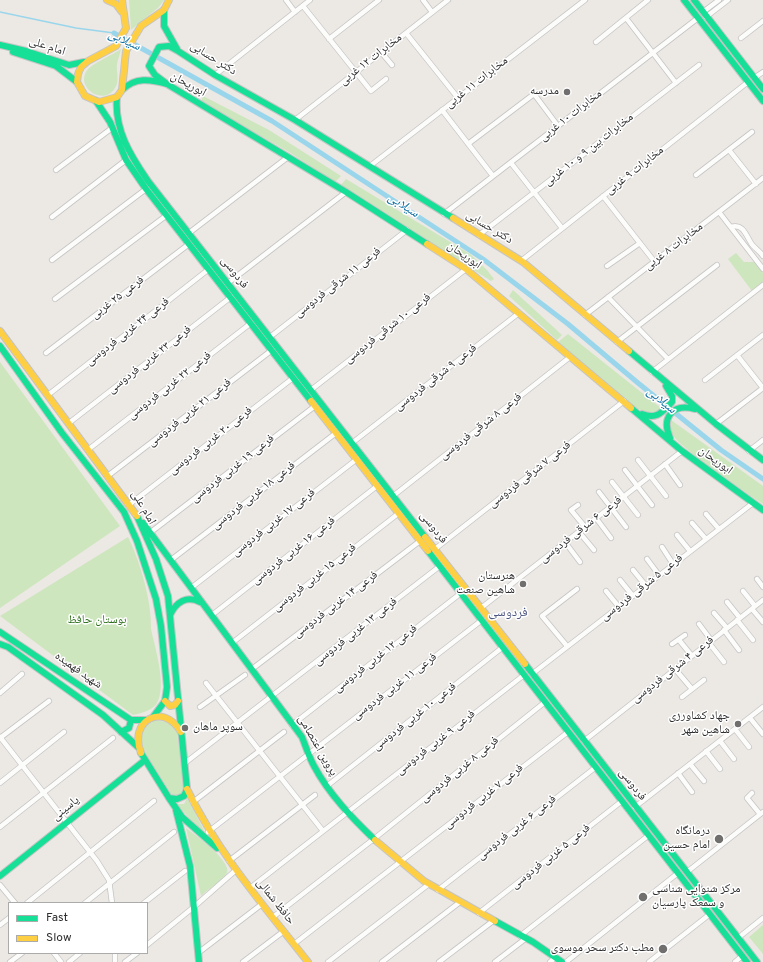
<!DOCTYPE html>
<meta charset="utf-8">
<style>
body{margin:0}
#map{position:relative;width:763px;height:962px;overflow:hidden;background:#ece8e4;font-family:Overpass,sans-serif}
canvas{display:block}
.legend{position:absolute;left:8px;top:902px;width:140px;height:52px;box-sizing:border-box;background:#fff;border:1px solid #ababab;margin:0;padding:5px 7px;list-style:none;font-size:12px;color:#2e2e2e}
.legend li{display:flex;align-items:center;gap:8px;height:20px}
.legend b{width:20px;border:1px solid #ababab}
</style>
<div id="map">
<canvas width="763" height="962"></canvas>
<ul class="legend">
<li><b style="height:5px;background:#16e098"></b>Fast</li>
<li><b style="height:5px;background:#ffcf43"></b>Slow</li>
</ul>
</div>
<script>
const ctx = document.querySelector('canvas').getContext('2d');
ctx.lineJoin = 'round';
function fillPath(path, color) {
  ctx.fillStyle = color;
  ctx.fill(path, 'evenodd');
}
function stroke(path, color, width, dash) {
  ctx.strokeStyle = color;
  ctx.lineWidth = width;
  ctx.lineCap = dash ? 'butt' : 'round';
  ctx.setLineDash(dash || []);
  ctx.stroke(path);
}
function drawText(font, color, halo, rows, align = 'center') {
  ctx.font = font + ' Overpass,"Noto Naskh Arabic",sans-serif';
  ctx.lineWidth = 3;
  ctx.setLineDash([]);
  ctx.textBaseline = 'middle';
  ctx.strokeStyle = halo;
  ctx.fillStyle = color;
  for (const [text, x, y, turn = 0] of rows) {
    ctx.save();
    ctx.translate(x, y);
    ctx.rotate((+turn || 0) * Math.PI / 180);
    ctx.textAlign = isNaN(turn) ? turn : align;
    if (halo) ctx.strokeText(text, 0, 0);
    ctx.fillText(text, 0, 0);
    ctx.restore();
  }
}
fillPath(new Path2D(`
 M129 0H164L159 7 131 30Z
 M121 49C120 54 118 59 117 64 116 72 120 81 115 88 103 108 72 85 89 68 96 62 112 55 121 49Z
 M203 96 269 130 341 176 335 182 289 152 201 102Z
 M346 179 470 254 487 270 494 279 491 281 340 186Z
 M736 253 744 262H755L763 273V282L752 291 728 259Z
 M513 290 562 335 557 340 509 296Z
 M568 334 661 408 659 412 650 413 638 409 558 342Z
 M0 362 120 526 0 608Z
 M671 420 763 486V504C747 493 676 446 671 432 670 429 671 424 671 420Z
 M128 537C140 561 152 602 151 629 155 648 167 685 157 703 152 711 141 713 133 715L0 616Z
 M157 720 169 723 177 732 184 789 179 796H174L170 793C159 775 121 731 157 720Z
 M187 798 208 838 176 804H184Z
 M186 828C195 835 232 861 227 873 222 881 208 889 201 896Z
 M763 925V954L749 937Z`), '#cee6be');
stroke(new Path2D(`
 M0 12 76 28 114 33`), '#99d6ec', 1.5);
stroke(new Path2D(`
 M114 33 272 121 483 259 568 324 638 383 721 450 763 479`), '#99d6ec', 5);
const street = new Path2D(`
 M286 0 295 12
 M423 0 432 12
 M303 6 371 91 386 79
 M703 12 719 0
 M706 17 728 0
 M626 18 676 83
 M406 33 458 98
 M741 38 763 21
 M329 39 379 0
 M596 42 648 0
 M381 52 392 65
 M215 75 310 0
 M754 78 763 72
 M442 110 493 176
 M295 120 448 0
 M468 144 534 94 558 126
 M729 150 756 184
 M511 163 562 228
 M370 166 585 0
 M56 170 112 128
 M696 175 752 132
 M603 196 654 261
 M719 212 763 269
 M444 214 698 18
 M52 217 126 160
 M731 227C743 223 746 235 751 243 754 248 760 251 763 256
 M189 233 288 157
 M479 235 699 65
 M52 260 146 189
 M521 261 748 82
 M607 266 640 243
 M228 283 346 192
 M608 297 668 359
 M55 299 167 215
 M585 315 763 178
 M270 337 407 230
 M617 342 717 265
 M46 353 189 244
 M737 355 763 388
 M652 372 763 285
 M705 380 763 335
 M311 390 466 269
 M48 395 209 269
 M69 423 231 297
 M716 424 763 388
 M352 443 519 313
 M89 449 251 323
 M749 451 763 440
 M638 460 666 496
 M665 464 680 485
 M625 470 652 505
 M109 475 272 350
 M612 482 638 515
 M599 492 626 527
 M393 496 570 357
 M130 504 293 378
 M578 505 571 510 585 527
 M706 514 719 529
 M596 518 611 538
 M692 523 706 539
 M151 532 315 406
 M579 532 594 550
 M677 535 690 551
 M565 542 580 562
 M662 547 673 564
 M435 549 624 401
 M647 559 659 575
 M171 560 336 433
 M633 570 646 586
 M757 579 763 587
 M620 580 633 596
 M191 588 357 459
 M606 591 619 607
 M743 591 755 606
 M727 602 740 618
 M481 608 682 451
 M752 609 763 622
 M714 613 727 628
 M212 615 377 486
 M737 620 753 640
 M699 624 711 640
 M724 630 739 650
 M679 640 692 656
 M232 643 399 513
 M709 643 724 662
 M672 644 685 635
 M567 646 542 616 577 589
 M252 669 420 541
 M675 669 692 689
 M532 674 753 503
 M206 683 323 831
 M0 693 22 674
 M682 697 704 680
 M200 707 245 675
 M750 718 763 734
 M292 725 461 593
 M735 729 749 747
 M0 737 97 861 109 880 112 903
 M0 738 49 701
 M584 741 763 600
 M720 741 734 759
 M706 751 720 769
 M185 763 440 566
 M690 764 704 781
 M678 773 692 792
 M0 783 64 732
 M327 786 503 647
 M752 793 747 798 760 814
 M193 802 284 732
 M635 807 763 707
 M0 827 113 738
 M208 832 482 620
 M229 861 315 795
 M687 872 763 812
 M0 885 15 903
 M250 888 524 675
 M438 890 596 767
 M27 903 154 801
 M85 903 174 832
 M144 903 185 871
 M479 913 622 801
 M273 917 375 838 545 702
 M0 925 9 918
 M520 936 649 835
 M738 938 763 918
 M294 944 568 732
 M147 945 195 906 236 870
 M54 953 61 962
 M115 953V962
 M198 953 262 904
 M10 962 22 953
 M69 962 80 953
 M125 962 137 953
 M243 962 284 931
 M328 962 429 884
 M382 962 460 902
 M439 962 493 921
 M495 962 525 939
 M550 962 556 957
 M566 962 678 873
 M649 962 710 914
 M735 962 742 956`);
const fast = new Path2D(`
 M684 0 763 101
 M694 0 763 89
 M164 10V26L177 49
 M0 45 26 51 69 65 84 62
 M13 52 56 66 77 82
 M167 84 155 75 149 66 159 47 169 46 178 51 215 75 295 120 453 218
 M122 90C135 77 150 79 167 84L346 192 427 244
 M117 97C114 129 130 155 148 181L425 537
 M96 101 110 122 126 160 146 189 311 401
 M0 346 62 433 124 512 137 541 156 599 161 626 167 687 165 701 153 717
 M629 351 716 424 763 460
 M631 408 682 451 763 510
 M642 414C657 420 662 412 672 402V396L666 386
 M670 438C661 417 673 403 695 409
 M137 516 156 559 168 596 187 789 184 796 177 799 169 798 141 753
 M143 523 302 737C306 747 309 757 314 766 329 794 352 818 375 840
 M428 551 747 962
 M170 615C176 602 187 595 200 602
 M0 632 131 720H146
 M0 644 8 647 103 715 138 747
 M525 664 757 962
 M121 732 129 728 131 720
 M169 798 182 817 217 848
 M176 810 190 866 199 962
 M0 876 145 760
 M495 921 533 942 562 962`);
const slow = new Path2D(`
 M107 0 116 4 122 12
 M122 0 126 28 116 46 88 61 81 67 78 74 77 82 85 96 99 102 117 97 122 90 126 51 141 26 164 10 169 0
 M453 218 523 262 629 351
 M427 244 466 269 631 408
 M0 331 137 516
 M311 401 428 551
 M425 537 525 664
 M165 701 170 706 175 705 178 701
 M141 753C128 721 163 701 181 732
 M187 789C218 853 264 906 308 962
 M375 840 424 881 495 921`);
stroke(street, '#c5c4c5', 6);
stroke(fast, '#c5c4c5', 8);
stroke(slow, '#c5c4c5', 8);
stroke(street, '#fcfcfb', 4.5);
stroke(fast, '#16e098', 6);
stroke(slow, '#ffcf43', 6);
for (const [x, y, r, color] of [
 [567,92,4,"#706f6e"],
 [523,584,4,"#706f6e"],
 [738,724,4,"#706f6e"],
 [185,728,4,"#706f6e"],
 [719,839,5,"#706f6e"],
 [643,897,5,"#706f6e"],
 [663,949,5,"#706f6e"]
]) {
  const dot = new Path2D();
  dot.arc(x, y, r, 0, 2 * Math.PI);
  ctx.fillStyle = color;
  ctx.fill(dot);
  stroke(dot, '#fff', 1.5);
}
drawText('12px', '#2e2e2e', '#fff', [
 ["امام علی",47,47,18],
 ["دکتر حسابی",213,59,32],
 ["مخابرات ۱۲ غربی",371,60,-38],
 ["مخابرات ۱۱ غربی",477,83,-38],
 ["ابوریحان",188,85,29],
 ["مخابرات ۱۰ غربی",571,116,-38],
 ["مخابرات بین ۹ و ۱۰ غربی",589,150,-38],
 ["مخابرات ۹ غربی",635,171,-38],
 ["دکتر حسابی",489,228,31],
 ["مخابرات ۸ غربی",674,247,-37],
 ["ابوریحان",464,256,35],
 ["فردوسی",234,273,52],
 ["فرعی ۱۱ شرقی فردوسی",338,283,-38],
 ["فرعی ۲۵ غربی",118,298,-37],
 ["فرعی ۱۰ شرقی فردوسی",388,329,-38],
 ["فرعی ۲۴ غربی فردوسی",128,332,-38],
 ["فرعی ۲۳ غربی فردوسی",150,360,-38],
 ["فرعی ۹ شرقی فردوسی",436,378,-38],
 ["فرعی ۲۲ غربی فردوسی",170,386,-38],
 ["فرعی ۲۱ غربی فردوسی",190,413,-38],
 ["فرعی ۸ شرقی فردوسی",481,427,-38],
 ["فرعی ۲۰ غربی فردوسی",211,441,-38],
 ["ابوریحان",715,461,36],
 ["فرعی ۱۹ غربی فردوسی",233,469,-38],
 ["فرعی ۷ شرقی فردوسی",530,475,-38],
 ["فرعی ۱۸ غربی فردوسی",254,496,-38],
 ["امام علی",143,508,60],
 ["فرعی ۱۷ غربی فردوسی",274,523,-38],
 ["فردوسی",433,528,52],
 ["فرعی ۶ شرقی فردوسی",581,530,-38],
 ["فرعی ۱۶ غربی فردوسی",294,551,-38],
 ["فرعی ۱۵ غربی فردوسی",315,578,-38],
 ["فرعی ۵ شرقی فردوسی",642,588,-38],
 ["فرعی ۱۴ غربی فردوسی",336,605,-37],
 ["فرعی ۱۳ غربی فردوسی",356,632,-38],
 ["فرعی ۱۲ غربی فردوسی",376,659,-38],
 ["فرعی ۴ شرقی فردوسی",673,670,-38],
 ["شهید فهمیده",78,671,35],
 ["فرعی ۱۱ غربی فردوسی",395,687,-37],
 ["فرعی ۱۰ غربی فردوسی",415,717,-38],
 ["فرعی ۹ غربی فردوسی",436,743,-38],
 ["پروین اعتصامی",317,746,60],
 ["فرعی ۸ غربی فردوسی",460,770,-39],
 ["فردوسی",632,785,52],
 ["فرعی ۷ غربی فردوسی",484,797,-38],
 ["یاسینی",66,809,-39],
 ["فرعی ۶ غربی فردوسی",517,828,-38],
 ["فرعی ۵ غربی فردوسی",551,857,-38],
 ["حافظ شمالی",275,902,52]
]);
drawText('12px', '#2e2e2e', '#fff', [
 ["مدرسه",559,92],
 ["هنرستان",515,577],
 ["شاهین صنعت",515,591],
 ["جهاد کشاورزی",730,717],
 ["شاهین شهر",730,731],
 ["سوپر ماهان",193,728,"left"],
 ["درمانگاه",710,832],
 ["امام حسین",710,846],
 ["مرکز شنوایی شناسی",652,890,"left"],
 ["و سمعک پارسیان",652,904,"left"],
 ["مطب دکتر سحر موسوی",654,949]
], 'right');
drawText('12px', '#2c6e1b', '#fff', [
 ["بوستان حافظ",97,621]
]);
drawText('italic 13px', '#0d6fa3', '#fff', [
 ["سیلابی",124,41,25],
 ["سیلابی",403,206,33],
 ["سیلابی",661,401,40]
]);
drawText('13px', '#4d5680', '#fff', [
 ["فردوسی",508,613]
]);
</script>
